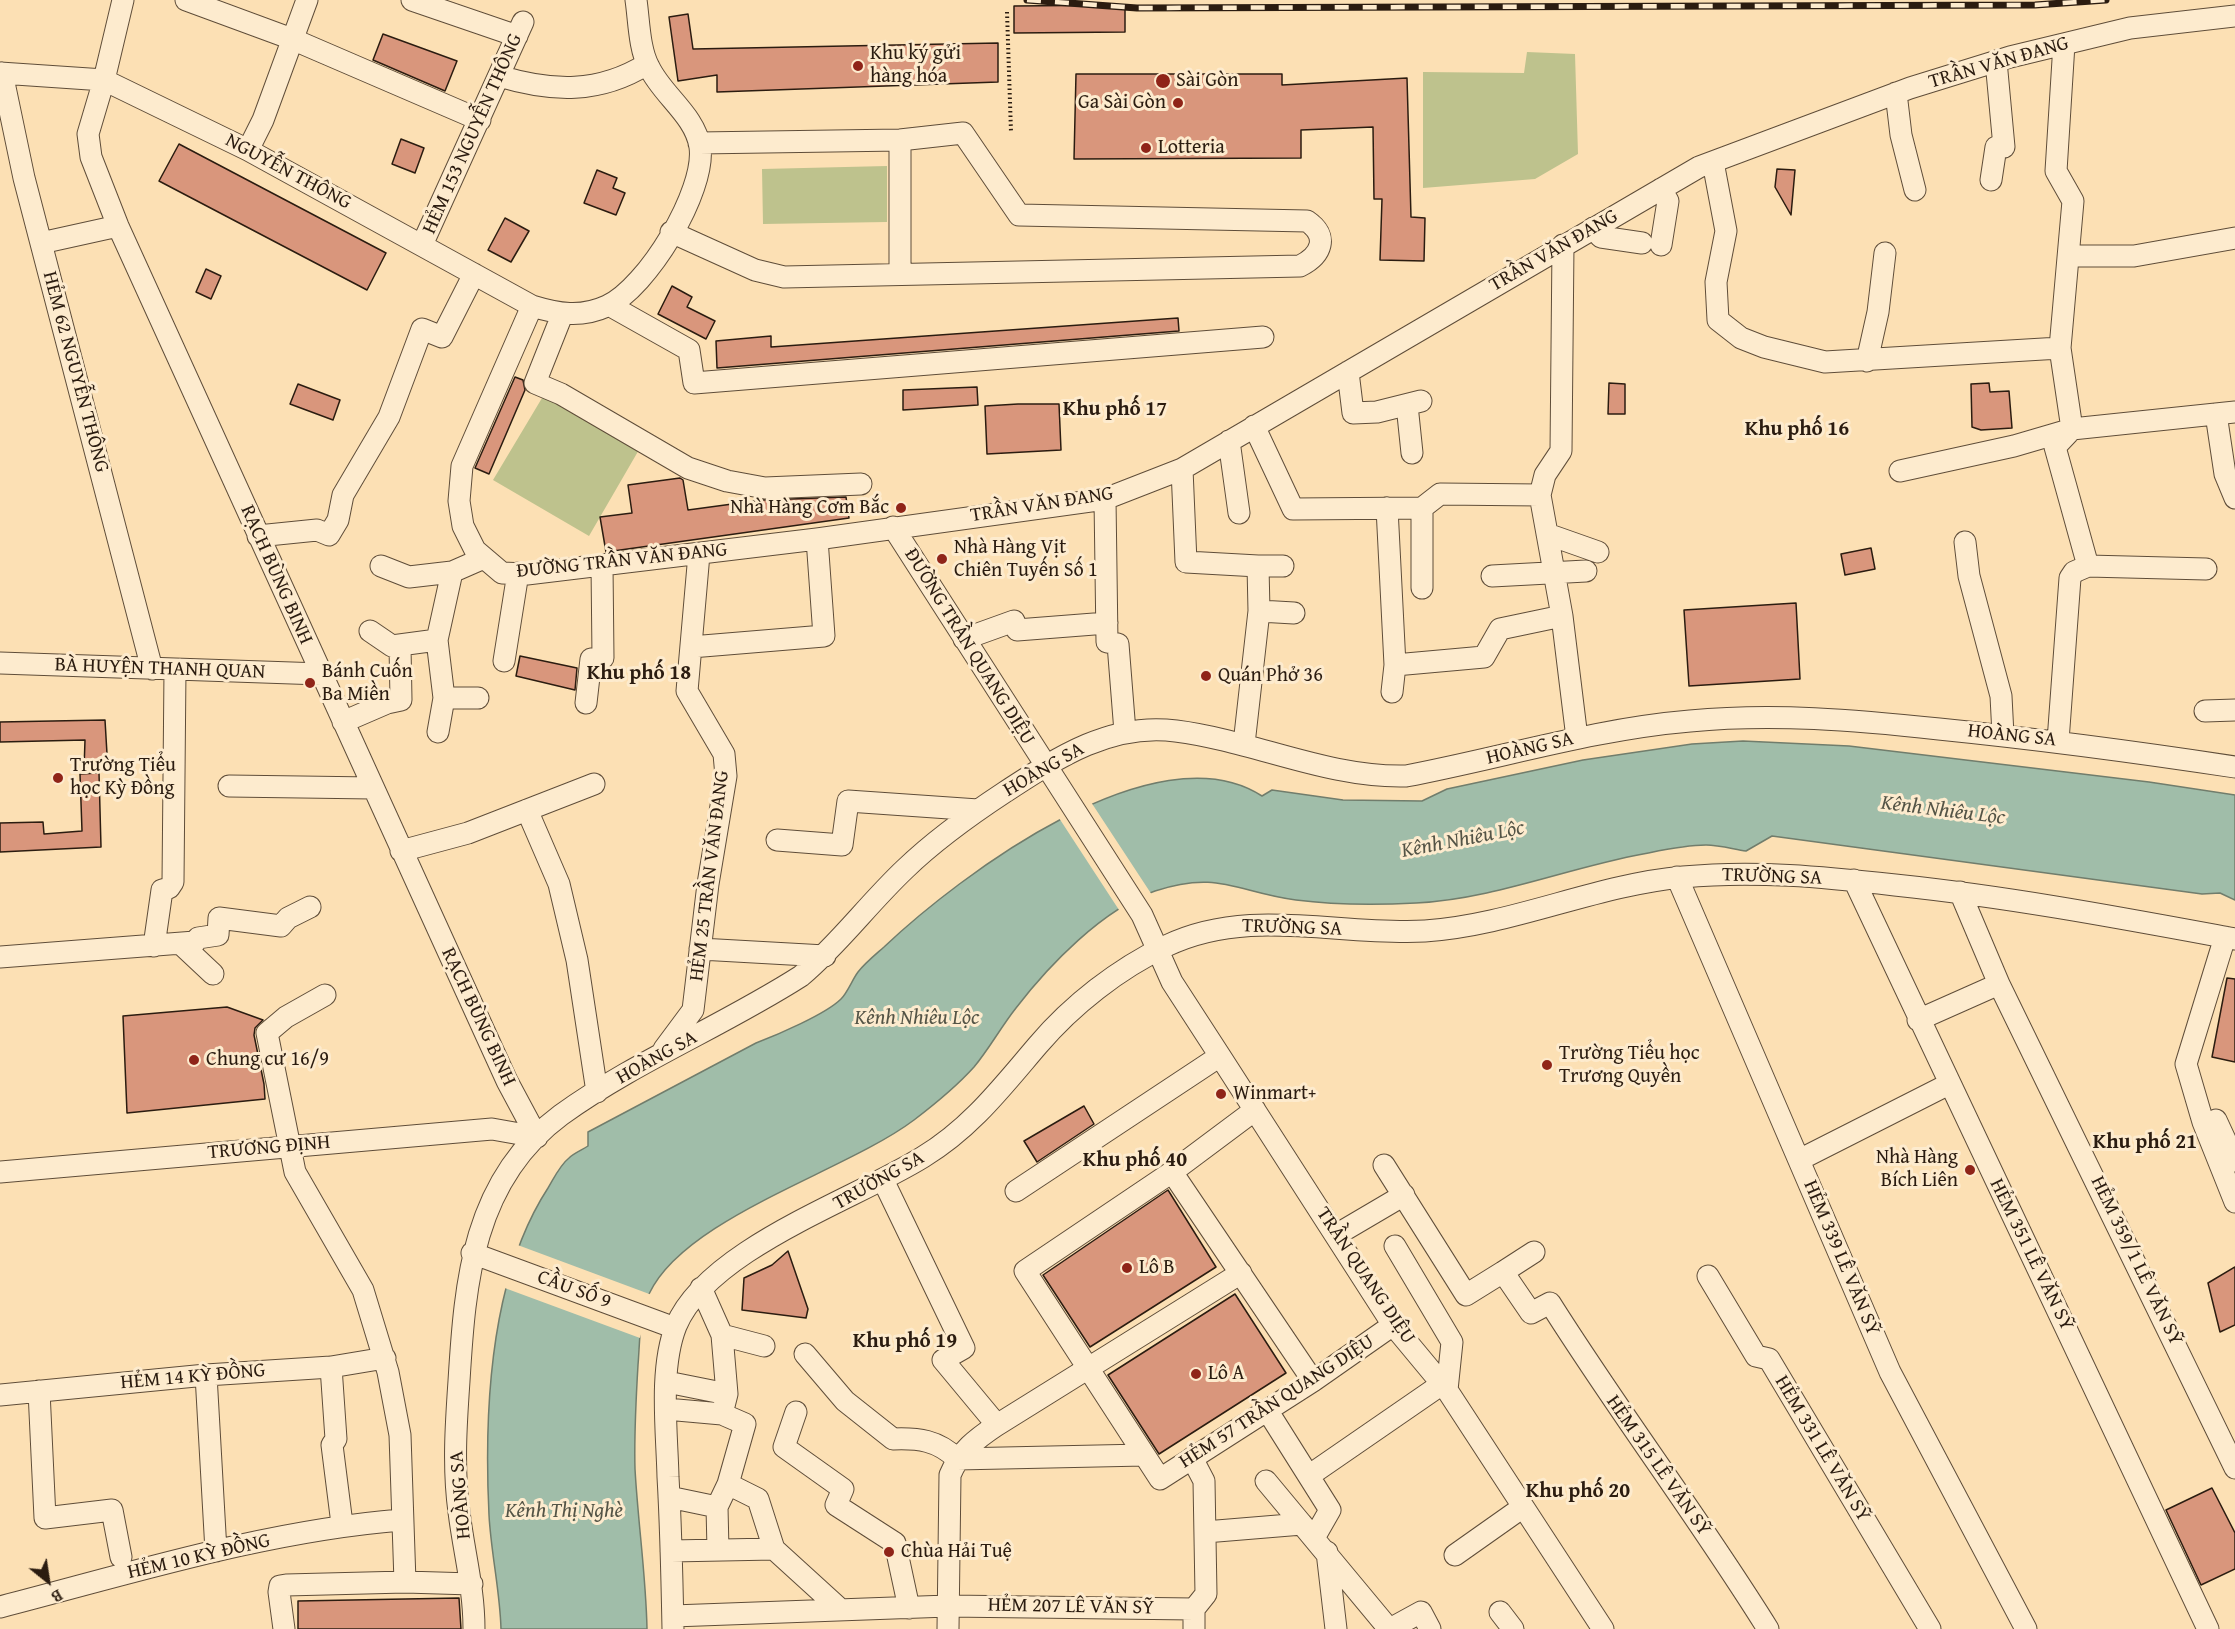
<!DOCTYPE html>
<meta charset="utf-8">
<style>
body{margin:0}
#map{position:relative;width:2235px;height:1629px;overflow:hidden;background:#fce0b4;font-family:"Gentium Book Plus",serif}
canvas{display:block}
.north{position:absolute;left:18px;top:1551px;width:60px;height:60px;-webkit-text-stroke:4px #fdebce;paint-order:stroke;rotate:150deg;font-size:16px;font-weight:700;line-height:24px;text-align:center;color:#2b1c10}
.north::after{content:'';display:block;margin:auto;width:21px;height:27px;background:#2b1c10;clip-path:polygon(50% 0,100% 100%,50% 72%,0 100%)}
</style>
<div id="map">
<canvas width="2235" height="1629"></canvas>
<div class="north">B</div>
</div>
<script>
const ctx = document.querySelector('canvas').getContext('2d');
ctx.lineJoin = 'round';
function fillPath(path, color) {
  ctx.fillStyle = color;
  ctx.fill(path, 'evenodd');
}
function stroke(path, color, width, dash) {
  ctx.strokeStyle = color;
  ctx.lineWidth = width;
  ctx.lineCap = dash ? 'butt' : 'round';
  ctx.setLineDash(dash || []);
  ctx.stroke(path);
}
function drawText(font, color, halo, rows, align = 'center') {
  ctx.font = font + ' "Gentium Book Plus",serif';
  ctx.lineWidth = 6;
  ctx.setLineDash([]);
  ctx.textBaseline = 'middle';
  ctx.strokeStyle = halo;
  ctx.fillStyle = color;
  for (const [text, x, y, turn = 0] of rows) {
    ctx.save();
    ctx.translate(x, y);
    ctx.rotate((+turn || 0) * Math.PI / 180);
    ctx.textAlign = isNaN(turn) ? turn : align;
    if (halo) ctx.strokeText(text, 0, 0);
    ctx.fillText(text, 0, 0);
    ctx.restore();
  }
}
fillPath(new Path2D(`
 M1527 52 1575 54 1578 154 1535 179 1423 188V72L1524 73Z
 M887 166V222L763 224 762 169Z
 M545 393 640 448 589 536 493 480Z`), '#bec28d');
const water = new Path2D(`
 M1743 741 1849 746 2149 782 2235 795V900L2220 893 2202 894 1772 836 1746 851C1733 849 1719 845 1706 845 1685 845 1663 850 1643 854 1567 868 1494 899 1416 903 1376 905 1335 905 1296 900 1237 892 1218 870 1155 891 1103 909 1049 965 1016 1008 1001 1027 989 1049 974 1067 956 1087 935 1104 914 1120 845 1172 685 1217 649 1294 639 1315 640 1342 638 1365 636 1399 634 1435 635 1469 638 1523 646 1576 647 1629H501C500 1591 491 1553 489 1515 484 1412 490 1277 548 1188 554 1178 560 1165 569 1158 574 1153 582 1150 588 1146V1132L756 1043C777 1035 826 1014 841 999 848 992 852 980 858 972 865 963 875 955 884 947 959 876 1156 727 1262 796L1272 790 1343 800 1422 801 1447 789 1583 760 1692 744Z`);
fillPath(water, '#a0bda9');
stroke(water, '#717d6c', 1.5);
fillPath(new Path2D(`
 M1091 802 1152 895 1121 913 1059 818Z
 M515 1244 652 1295 640 1338 502 1287Z`), '#fce0b4');
const building = new Path2D(`
 M1125 5V32L1014 33V6Z
 M688 14 693 49 998 43V82L717 92V75L678 81 669 17Z
 M383 34 457 61 445 91 373 60Z
 M1076 74H1282V85L1407 78 1411 217 1425 218 1424 261 1380 260 1382 199H1374L1373 127 1301 130V158L1074 159Z
 M401 139 424 148 415 173 392 164Z
 M179 144 386 253 367 290 159 181Z
 M1777 169 1795 170 1791 215 1775 187Z
 M597 170 617 178 613 188 625 193 616 215 584 203Z
 M505 218 529 231 511 262 488 250Z
 M206 269 221 276 211 299 196 292Z
 M672 286 692 297 687 307 715 321 706 339 658 314Z
 M1178 318 1179 331 717 368 716 341 771 336V347Z
 M515 377 523 380 525 390 489 474 475 468Z
 M1609 383 1625 384V414H1608Z
 M1989 383 1990 392 2009 391 2012 428 1981 430 1972 427 1971 384Z
 M298 384 340 400 333 420 290 404Z
 M977 387 978 405 903 410V390Z
 M1018 404H1059L1061 450 987 454 985 406Z
 M680 478 683 480 688 510 762 500 846 497 849 518 606 552 600 517 632 513 628 485Z
 M1871 548 1875 569 1845 575 1841 554Z
 M1796 603 1800 679 1689 686 1684 610Z
 M520 656 577 668 575 690 516 676Z
 M105 720 108 771 84 770 85 740 0 742V722Z
 M99 773 101 847 0 852V823L43 822 44 834 82 831 80 774Z
 M2227 978 2235 979V1062L2212 1057Z
 M227 1007 263 1020 255 1028 254 1035 264 1084 265 1099 127 1113 123 1016Z
 M1084 1106 1094 1124 1037 1162 1024 1141Z
 M1168 1190 1216 1267 1090 1347 1043 1275Z
 M788 1251 808 1309 806 1318 742 1310 744 1278 772 1265Z
 M2235 1267V1325L2220 1332 2208 1283Z
 M1235 1294 1286 1373 1159 1454 1108 1375Z
 M2212 1488 2235 1533V1569L2201 1585 2166 1510Z
 M459 1598 461 1629H298V1601Z`);
fillPath(building, '#d9967c');
stroke(building, '#2b1c10', 1.5);
const minor = new Path2D(`
 M123 0 104 80 88 134 91 157 118 226 507 1081 537 1137
 M186 0 292 39 480 120
 M412 0 517 36
 M2064 44 2056 171 2073 201 2060 348 2072 429 2055 447 2088 566 2206 569
 M0 73 104 80 248 150 532 306C558 314 581 318 607 306 647 288 706 191 700 147 695 115 662 95 649 67 639 49 639 20 636 0
 M2 73 24 178 152 669
 M499 76C552 92 599 94 647 64
 M1896 93 1901 135 1915 190
 M900 140V274
 M248 150 263 120 307 0
 M1713 162 1726 231 1716 282 1718 320 1741 338 1764 347 1825 362 2060 348
 M1991 180 1996 147H2004L1996 61
 M1661 189 1668 201 1661 245
 M1593 228 1601 237 1642 243
 M671 232 755 270 784 277 1300 266C1322 255 1329 236 1307 221L1019 215 963 133 900 140 699 143
 M41 243 118 226
 M422 245 523 22
 M1563 245 1561 451 1545 475 1540 495 1562 616 1577 738
 M2070 256H2134L2235 238
 M609 305 689 350 694 383 1263 337
 M532 306 462 466 459 501 463 526 475 550 502 573 527 574 817 539 1105 499 1182 469 1699 167 1910 88 2010 57 2130 28 2235 16
 M562 315 535 383 561 394 688 468 727 481 765 488 861 484
 M1867 361 1878 312 1885 253
 M1348 372 1353 413 1377 412 1421 401
 M1407 405 1412 453
 M2216 414 2225 474 2235 498
 M1254 426 1293 509 1422 508 1440 494 1540 495
 M1229 441 1239 513
 M1182 469 1186 562 1258 566 1259 611 1244 744
 M1900 471 2014 446 2072 429 2235 412
 M1105 499 1107 642 1118 644 1125 732
 M1387 508 1395 665 1392 692
 M1422 508V588
 M893 527 1142 915 1172 982 1220 1056 1393 1325 1447 1390 1603 1629
 M1547 534 1598 552
 M258 536 317 530 329 535 338 520 343 495 389 417 422 329 442 337 474 274
 M1965 542 1969 576 2001 696 2003 735
 M381 566 409 577 452 572 484 558
 M1258 566H1283
 M1492 576 1586 571
 M1259 611 1294 613
 M370 631 392 646 437 640
 M964 639 1014 621 1017 630 1107 623
 M691 647 824 636 817 539
 M504 661 518 573
 M0 663 321 674
 M1395 665 1484 657 1500 629 1562 616
 M444 698H478
 M586 703 591 659 603 658 602 565
 M2205 711 2235 710
 M343 722 387 703 401 700 400 646
 M438 732 444 698 437 640 452 572
 M2058 741 2070 578 2074 572 2088 566
 M229 786 373 788
 M527 810 559 884 577 960 597 1092
 M777 840 842 845 848 801 978 810
 M401 851 468 833 594 784
 M1677 877 1890 1372 2026 1629
 M1854 880 2208 1629
 M1960 892 1999 984 2235 1468
 M2225 937 2186 1064 2203 1122 2235 1202
 M181 944 213 974
 M154 946 162 890 169 888 173 882 175 670
 M700 949 825 956
 M0 957 195 942 198 938 218 935 219 918 281 926 288 918 310 907
 M325 995 286 1017 267 1033 295 1172 363 1290 388 1372 400 1435 405 1582
 M1918 1020 1999 984
 M664 1049 693 1010 708 884 726 776 724 754 687 691 699 554
 M1255 1110 1172 1172 1025 1271 1160 1479 1313 1381 1393 1325
 M2216 1120 2235 1161
 M1799 1160 1949 1084
 M1384 1165 1466 1295 1503 1272 1531 1313 1550 1303C1620 1414 1699 1518 1768 1629
 M0 1172 492 1129 537 1137
 M1172 1172 1313 1381
 M883 1180 964 1348 943 1360 997 1425
 M1016 1191 1220 1056
 M1336 1235 1404 1195
 M1395 1246 1452 1342 1447 1390
 M472 1253 675 1328
 M1503 1272 1534 1252
 M1708 1276 1756 1356 1769 1359 1930 1629
 M701 1288 722 1335 727 1394 722 1414
 M722 1335 764 1346
 M805 1354 845 1401 893 1439C918 1438 938 1440 957 1459L1144 1455
 M331 1367 336 1439 332 1445 342 1524
 M206 1375 216 1551
 M667 1382 727 1394
 M39 1391 45 1518 112 1510 121 1557
 M0 1395 206 1375 331 1367 385 1358
 M666 1409 722 1414 745 1424 728 1484 717 1507 718 1550
 M1267 1410 1330 1510 1314 1538
 M796 1412 784 1447 843 1489 836 1505 895 1543 909 1608
 M1192 1458 1204 1481 1206 1594 1194 1609V1629
 M1310 1475 1442 1384
 M1266 1481 1389 1629
 M728 1484 758 1499 774 1549
 M669 1497 717 1507
 M1205 1532 1302 1524
 M671 1551 774 1549 841 1610
 M1327 1552 1336 1629
 M1455 1555 1523 1507
 M0 1607C132 1573 265 1531 401 1520
 M1500 1612 1513 1629
 M673 1616 948 1606 1194 1609
 M284 1629 279 1592 280 1586 286 1585 405 1582 472 1584
 M474 1629C474 1588 464 1553 459 1512 453 1469 456 1424 459 1381 465 1281 473 1180 561 1115 636 1061 723 1026 801 976 839 944 868 904 905 869 935 840 970 815 1005 792 1057 758 1111 722 1176 731 1254 741 1327 778 1406 776 1501 758 1594 729 1690 721 1773 713 1856 720 1939 729 2038 739 2136 752 2235 767
 M673 1629C672 1578 671 1528 668 1477 667 1432 659 1369 676 1326 708 1249 854 1200 923 1157 971 1128 1002 1087 1038 1045 1072 1005 1118 969 1166 946 1249 906 1337 936 1425 931 1513 925 1595 885 1683 877 1754 870 1824 877 1895 885 2010 897 2121 918 2235 939
 M948 1629 950 1475C960 1451 976 1439 997 1425L1241 1273
 M1390 1629 1421 1612 1430 1629`);
stroke(minor, '#5f4d39', 23);
stroke(new Path2D(`
 M1007 12 1011 132`), '#2b1c10', 4, [1.5, 3]);
stroke(minor, '#fdebce', 21);
const rail = new Path2D(`
 M1027 0 1137 8 2035 5 2106 0`);
stroke(rail, '#2b1c10', 7);
stroke(rail, '#fdebce', 4.5, [14]);
for (const [x, y, r, color] of [
 [858,66,6,"#8f2418"],
 [1163,81,8,"#8f2418"],
 [1178,103,6,"#8f2418"],
 [1146,148,6,"#8f2418"],
 [901,508,6,"#8f2418"],
 [942,559,6,"#8f2418"],
 [1206,676,6,"#8f2418"],
 [310,683,6,"#8f2418"],
 [58,778,6,"#8f2418"],
 [194,1060,6,"#8f2418"],
 [1547,1065,6,"#8f2418"],
 [1221,1094,6,"#8f2418"],
 [1970,1170,6,"#8f2418"],
 [1127,1268,6,"#8f2418"],
 [1196,1374,6,"#8f2418"],
 [889,1552,6,"#8f2418"]
]) {
  const dot = new Path2D();
  dot.arc(x, y, r, 0, 2 * Math.PI);
  ctx.fillStyle = color;
  ctx.fill(dot);
  stroke(dot, '#fdebce', 2);
}
drawText('20px', '#2b1c10', '#fdebce', [
 ["Khu ký gửi",870,54],
 ["hàng hóa",870,77],
 ["Sài Gòn",1176,81],
 ["Ga Sài Gòn",1166,103,"right"],
 ["Lotteria",1158,148],
 ["Nhà Hàng Cơm Bắc",889,508,"right"],
 ["Nhà Hàng Vịt",954,548],
 ["Chiên Tuyến Số 1",954,571],
 ["Bánh Cuốn",322,672],
 ["Ba Miền",322,695],
 ["Quán Phở 36",1218,676],
 ["Trường Tiểu",70,766],
 ["học Kỳ Đồng",70,789],
 ["Trường Tiểu học",1559,1054],
 ["Trương Quyền",1559,1077],
 ["Chung cư 16/9",206,1060],
 ["Winmart+",1233,1094],
 ["Nhà Hàng",1958,1158,"right"],
 ["Bích Liên",1958,1181,"right"],
 ["Lô B",1139,1268],
 ["Lô A",1208,1374],
 ["Chùa Hải Tuệ",901,1552]
], 'left');
drawText('20px', '#2b1c10', '#fdebce', [
 ["TRẦN VĂN ÐANG",1999,63,-16],
 ["HẺM 153 NGUYỄN THÔNG",473,134,-66],
 ["NGUYỄN THÔNG",288,172,28],
 ["TRẦN VĂN ÐANG",1554,251,-30],
 ["HẺM 62 NGUYỄN THÔNG",75,372,75],
 ["TRẦN VĂN ÐANG",1042,505,-9],
 ["ĐƯỜNG TRẦN VĂN ĐANG",622,561,-6],
 ["RẠCH BÙNG BINH",276,575,66],
 ["ĐƯỜNG TRẦN QUANG DIỆU",969,647,58],
 ["BÀ HUYỆN THANH QUAN",160,669,2],
 ["HOÀNG SA",2012,736,6],
 ["HOÀNG SA",1530,749,-13],
 ["HOÀNG SA",1044,770,-30],
 ["HẺM 25 TRẦN VĂN ĐANG",710,876,-83],
 ["TRƯỜNG SA",1772,877,2],
 ["TRƯỜNG SA",1292,928,2],
 ["RẠCH BÙNG BINH",478,1017,65],
 ["HOÀNG SA",657,1058,-29],
 ["TRƯƠNG ĐỊNH",269,1148,-5],
 ["TRƯỜNG SA",879,1181,-29],
 ["HẺM 351 LÊ VĂN SỸ",2031,1255,64],
 ["HẺM 339 LÊ VĂN SỸ",1841,1258,67],
 ["HẺM 359/1 LÊ VĂN SỸ",2136,1261,64],
 ["TRẦN QUANG DIỆU",1365,1276,56],
 ["CẦU SỐ 9",574,1290,20],
 ["HẺM 14 KỲ ÐỒNG",193,1377,-5],
 ["HẺM 57 TRẦN QUANG DIỆU",1277,1402,-33],
 ["HẺM 331 LÊ VĂN SỸ",1822,1449,59],
 ["HẺM 315 LÊ VĂN SỸ",1658,1466,55],
 ["HOÀNG SA",461,1495,-95],
 ["HẺM 10 KỲ ÐỒNG",199,1557,-13],
 ["HẺM 207 LÊ VĂN SỸ",1071,1607,1]
]);
drawText('bold 21px', '#2b1c10', '#fdebce', [
 ["Khu phố 17",1115,410],
 ["Khu phố 16",1797,430],
 ["Khu phố 18",639,674],
 ["Khu phố 21",2145,1143],
 ["Khu phố 40",1135,1161],
 ["Khu phố 19",905,1342],
 ["Khu phố 20",1578,1492]
]);
drawText('italic 21px', '#545446', '#fdebce', [
 ["Kênh Nhiêu Lộc",1943,811,7],
 ["Kênh Nhiêu Lộc",1463,840,-11],
 ["Kênh Nhiêu Lộc",917,1019],
 ["Kênh Thị Nghè",564,1512]
]);
</script>
